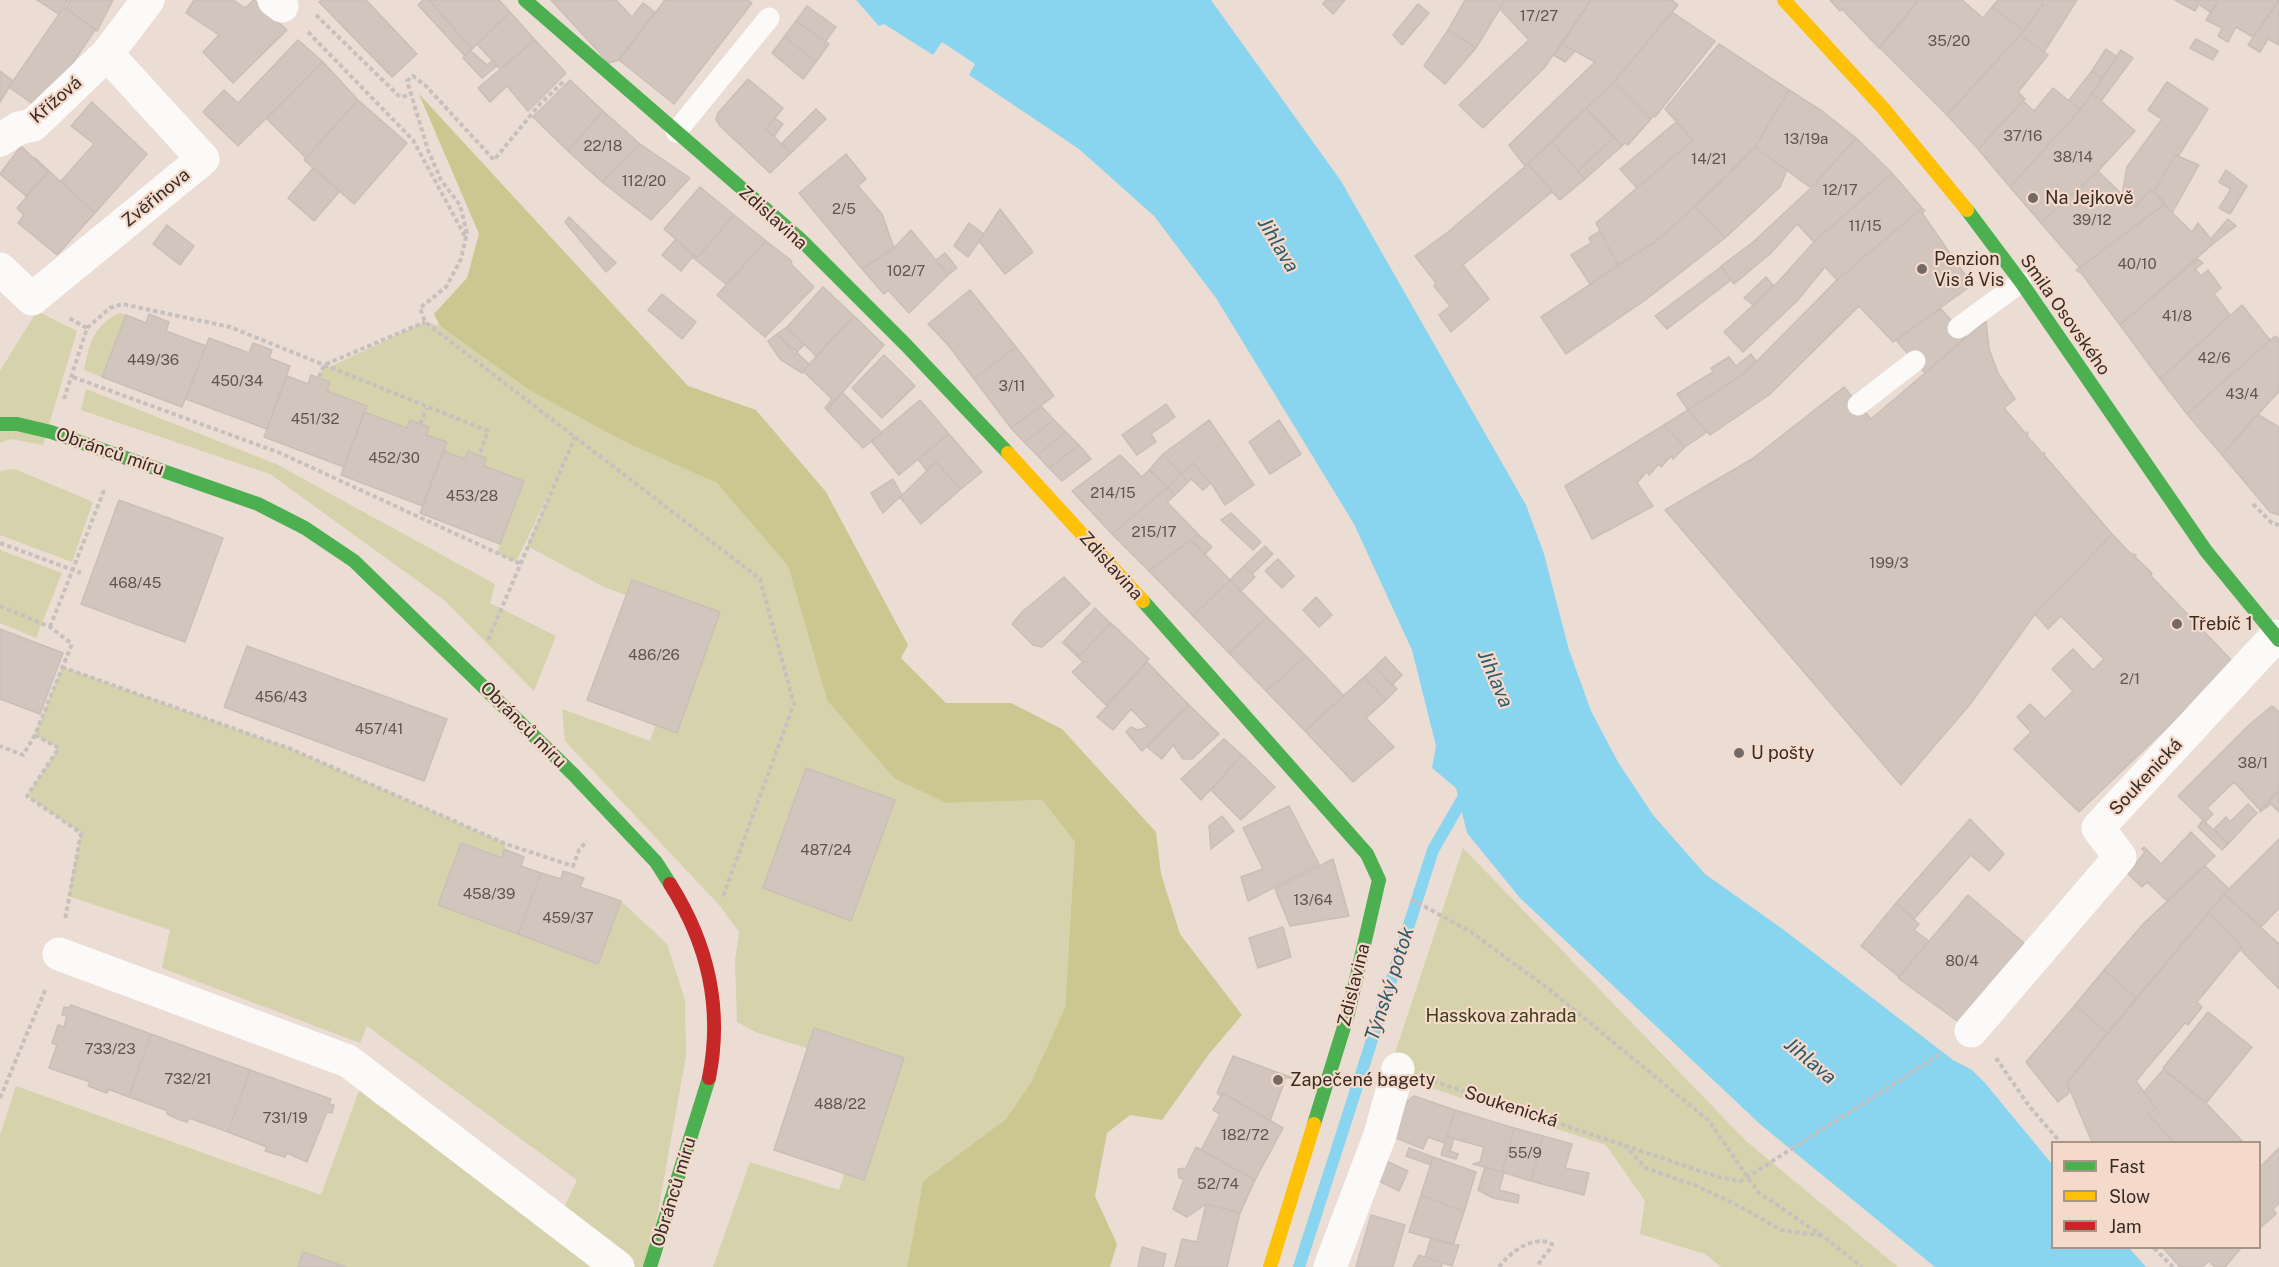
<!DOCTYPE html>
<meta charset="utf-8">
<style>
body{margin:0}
#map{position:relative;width:2279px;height:1267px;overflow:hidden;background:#ebdcd4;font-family:"Public Sans",sans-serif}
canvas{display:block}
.legend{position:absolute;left:2051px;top:1141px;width:210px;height:108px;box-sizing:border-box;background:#f5d9ca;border:2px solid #a99488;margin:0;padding:8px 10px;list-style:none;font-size:18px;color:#362c26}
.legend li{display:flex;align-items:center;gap:12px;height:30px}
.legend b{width:30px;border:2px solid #a99488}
</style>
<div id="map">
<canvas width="2279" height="1267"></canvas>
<ul class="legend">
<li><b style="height:8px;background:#4caf50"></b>Fast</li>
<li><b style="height:8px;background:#ffc107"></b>Slow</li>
<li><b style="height:8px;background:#c62828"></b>Jam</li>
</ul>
</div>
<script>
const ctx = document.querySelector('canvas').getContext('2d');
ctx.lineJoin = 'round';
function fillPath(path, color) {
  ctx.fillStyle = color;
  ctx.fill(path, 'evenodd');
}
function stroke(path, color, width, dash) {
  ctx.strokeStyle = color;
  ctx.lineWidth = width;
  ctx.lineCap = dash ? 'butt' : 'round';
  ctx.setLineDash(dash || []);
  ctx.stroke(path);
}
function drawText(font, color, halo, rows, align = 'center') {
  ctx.font = font + ' "Public Sans",sans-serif';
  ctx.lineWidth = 4.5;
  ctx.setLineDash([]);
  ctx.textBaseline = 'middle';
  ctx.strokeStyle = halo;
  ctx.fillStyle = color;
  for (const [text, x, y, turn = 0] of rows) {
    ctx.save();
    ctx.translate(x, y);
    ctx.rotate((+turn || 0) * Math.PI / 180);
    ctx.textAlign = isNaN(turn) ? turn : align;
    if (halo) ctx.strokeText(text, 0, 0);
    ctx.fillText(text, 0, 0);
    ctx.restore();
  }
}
fillPath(new Path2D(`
 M37 311 77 331 43 445 11 439 0 443V371Z
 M120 313 126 315 102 377 84 370C89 345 93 325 120 313Z
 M425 322 440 326 529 390 623 441 717 482 788 566 827 700 946 803 1042 800 1075 842 1065 1008 1031 1082 1006 1119 923 1181 907 1267H713L750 1162 839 1190 878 1070 758 1033 737 1022 735 961 739 932 720 906 565 741 562 709 650 741 694 620 606 588 527 546 560 470 516 562 497 553 524 481 484 466 486 458 469 451 465 459 443 451 446 443 426 435 429 427 410 420 407 428 364 412 366 406 327 391 330 382 319 377 324 365 330 367Z
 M86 389 276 464 495 584 490 603 556 636 534 691 444 600 270 474 81 410Z
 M15 469 93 502 72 562 0 535V471Z
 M0 550 62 573 36 638 0 623Z
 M62 667 291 749 506 844 502 858 461 844 439 905 518 934 621 901 667 944 685 1000 686 1056 648 1267H618L558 1221 577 1180 367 1026 360 1043 162 968 170 930 68 896 81 833 27 796 59 748 35 735Z
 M1463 848 1745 1140 1898 1267H1721L1705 1254 1640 1234 1645 1201 1606 1145 1388 1074Z
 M16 1086 321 1195 358 1093 362 1088 364 1094 381 1108 386 1102 606 1267H346L303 1253 298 1267H0V1135Z`), '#d6d2ac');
fillPath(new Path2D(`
 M419 94 688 386 756 410 826 492 908 645 901 658 946 703H1011L1062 729 1156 832 1161 874 1180 934 1242 1015 1209 1054 1162 1120 1130 1115 1107 1133 1095 1196 1117 1244 1110 1267H907L923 1181 1006 1119 1031 1082 1065 1008 1075 842 1042 800 946 803 894 778 827 700 788 566 717 483 623 441 529 390 440 326 434 314 467 278 479 234Z`), '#ccc790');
fillPath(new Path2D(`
 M856 0H1211L1341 181 1526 505 1544 554 1569 650 1591 711 1618 762 1653 815 1705 874 1784 930 1953 1060 1972 1070 1985 1083 2052 1164V1248H2129L2146 1267H1935L1761 1125 1520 898 1467 833 1456 788 1432 768 1436 746 1412 650 1354 524 1216 298 1154 216 1079 149 969 75 975 64 942 42 933 55 884 24 879 26Z`), '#89d5ef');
stroke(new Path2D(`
 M1299 1267 1433 850 1467 791`), '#89d5ef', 12);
const building = new Path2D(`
 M37 0H68L59 14Z
 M70 0H113L97 31 66 8Z
 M194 0H233L245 8 254 0 287 30 233 83 203 52 219 35 186 13Z
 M321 0H366L417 54 392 77 319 2Z
 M423 0H429L472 49 465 56 418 5Z
 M429 0H499L510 12 472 49Z
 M551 0H616L632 17 643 3 655 12 619 60 609 63Z
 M665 0H748L752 3 674 104 619 60Z
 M1326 0H1345L1333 14 1323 4Z
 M1465 0H1505L1476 48 1448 30Z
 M1505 0H1591L1544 68 1483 128 1459 105 1529 40 1500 9Z
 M1591 0H1672L1678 5 1614 82 1525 166 1509 145 1595 62 1562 44Z
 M1830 0H1918L1879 48 1842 9 1840 11Z
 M1919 0H1962L1983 18 1992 7 2024 31 1947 115 1880 48Z
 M1998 0H2042L2043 4 2024 31 1992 7Z
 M2042 0H2077L2044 52 2020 35 2043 4Z
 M2175 0H2218L2211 13 2199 4 2195 11Z
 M2218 0H2279L2253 37 2236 27 2228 42 2218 36 2222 28 2206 20Z
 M2279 0V45L2268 39 2260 52 2248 45Z
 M1418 4 1429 13 1402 45 1393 35Z
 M807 6 836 27 825 42 796 21Z
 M64 7 95 30 41 110 9 87Z
 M510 12 535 40 500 69 477 44Z
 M1672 12 1715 41 1655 117 1654 115 1651 119 1614 82Z
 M796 21 829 44 816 62 784 37Z
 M1448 30 1476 48 1445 84 1424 66Z
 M2020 35 2048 55 2018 92 2025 99 1978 149 1947 115Z
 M784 37 816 62 803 79 772 53Z
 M2196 39 2218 51 2213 60 2190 48Z
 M298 40 323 62 238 146 203 112 224 90 238 103Z
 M535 40 566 73 528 111 507 86 490 102 478 88Z
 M1562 44 1575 51 1565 62 1554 55Z
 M1719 44 1789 90 1755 147 1728 176 1659 239 1618 265 1596 223 1693 140 1665 109Z
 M2106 49 2117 57 2102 79 2092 71Z
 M470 50 487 65 492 61 497 66 482 78 463 58Z
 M2121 50 2133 58 2101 101 2092 93Z
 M323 62 358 100 306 158 267 119Z
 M0 71 13 81 0 102Z
 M2092 71 2102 79 2080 110 2069 100Z
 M748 79 783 108 766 129 791 153 770 173 719 125 716 119 718 113Z
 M570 80 603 111 568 151 533 117Z
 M1614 82 1651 119 1628 145 1625 143 1622 146 1586 108Z
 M2167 82 2208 109 2179 155H2175L2154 192 2151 189 2135 207 2122 195 2127 167 2162 119 2148 110Z
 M2053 88 2080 110 2010 187 1978 149 2023 101 2034 111Z
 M1789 90 1822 111 1856 138 1811 188 1755 147Z
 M2092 93 2135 131 2098 171 2041 223 2010 187 2080 110Z
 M358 100 407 143 354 204 304 160Z
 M92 102 147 154 95 213 61 181 94 144 71 126Z
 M1586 108 1614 137 1578 171 1552 142Z
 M816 109 826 119 791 153 782 143Z
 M603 111 640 144 602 182 568 151Z
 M775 118 783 124 774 136 766 129Z
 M1676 122 1693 140 1637 188 1620 169Z
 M1614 137 1622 146 1585 179 1578 171Z
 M1856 138 1892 173 1814 242 1797 224 1771 253 1734 284 1721 266 1752 243 1811 188Z
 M1552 142 1585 179 1560 200 1528 164 1525 166Z
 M640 144 690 178 651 220 602 182Z
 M21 146 48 172 26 196 0 174Z
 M1755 147 1787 170 1780 187 1725 238 1695 206Z
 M846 154 866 179 858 186 882 214 894 248 862 269 799 193Z
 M2175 155 2199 165 2172 213 2154 192Z
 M35 158 95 213 57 255 18 223 24 215 17 208 48 172Z
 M1528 164 1560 200 1552 192 1463 265 1489 299 1451 332 1439 315 1450 306 1434 286 1436 283 1415 256 1448 232Z
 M313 168 340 191 314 221 288 198Z
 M2226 170 2247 186 2230 214 2219 208 2231 189 2219 182Z
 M2098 171 2135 207 2151 189 2165 203 2080 268 2041 223Z
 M1892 173 1922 208 1837 280 1825 267 1797 301 1743 352 1724 332 1778 282 1814 242Z
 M700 187 734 215 697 258 664 229Z
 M2164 205 2192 232 2198 223 2214 243 2120 325 2082 274 2076 270Z
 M1695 206 1725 238 1644 301 1566 354 1541 317 1659 239Z
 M1922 208 1925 210 1922 213 1972 285 1893 342 1859 306 1769 395 1710 435 1688 410 1746 372 1837 280Z
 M1000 209 1033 252 1005 274 979 241Z
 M734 215 766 241 726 284 692 257 694 255 697 258Z
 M569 217 616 263 606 272 565 222Z
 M2228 219 2236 226 2214 243 2211 239Z
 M969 223 984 234 968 257 954 246Z
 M167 225 194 246 180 265 153 244Z
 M911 230 948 275 909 313 888 290 884 294 862 269 894 248Z
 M1600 231 1618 265 1590 284 1571 255 1591 243 1589 238Z
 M676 239 694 255 681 271 662 255Z
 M766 241 792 261 791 264 814 287 765 337 717 295Z
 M945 253 957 268 948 275 936 260Z
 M2198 259 2203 263 2195 269 2201 276 2208 270 2221 288 2214 294 2230 315 2160 379 2120 325Z
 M1721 267 1731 280 1667 329 1655 316Z
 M1766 277 1773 285 1753 305 1744 298Z
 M823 287 854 316 816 356 787 327Z
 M970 290 1016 347 974 379 948 345 928 324Z
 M662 294 696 322 682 339 648 310Z
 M2242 305 2270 340 2187 414 2160 379Z
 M1941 309 1966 337 1925 373 1896 340Z
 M149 314 169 322 166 331 206 346 182 407 102 377 126 315 146 323Z
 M854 316 884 345 827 410 825 408 832 399 803 371Z
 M1986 321 1989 349 1998 373 2015 399 2004 408 2026 434 2028 432 2027 436 2042 453H2045L2044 455 2112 534 2035 614 1971 703 1901 785 1665 510 1752 459 1844 387 1871 419Z
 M787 327 804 345 795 354 777 334Z
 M777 334 809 364 802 373 780 359 768 341Z
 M2275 336 2279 339V391L2222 455 2187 414Z
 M209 338 249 353 253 343 272 350 269 358 290 366 267 429 186 399Z
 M1016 347 1054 396 1011 428 974 379Z
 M1751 354 1756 361 1746 372 1688 410 1677 394 1713 372 1711 368 1729 357 1736 366Z
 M884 355 915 386 882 418 852 388Z
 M311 375 330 382 327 391 367 406 344 467 264 437 287 376 308 384Z
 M842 392 882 433 863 448 827 410Z
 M920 400 949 434 899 475 871 441Z
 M1166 404 1175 417 1151 434 1156 442 1137 455 1122 435Z
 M1041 406 1054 420 1024 442 1011 428Z
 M1688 410 1707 432 1685 447 1664 425Z
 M364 412 407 428 410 420 420 424 429 427 426 435 447 442 423 506 341 475Z
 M2257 414 2279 427V515L2270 512 2222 455Z
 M1054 420 1066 432 1037 455 1024 442Z
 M1209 420 1254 485 1225 505 1211 483 1193 463 1181 474 1163 454Z
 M1279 420 1301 454 1270 474 1249 442Z
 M1664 425 1685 447 1673 459 1671 456 1661 467 1659 464 1649 475 1647 471 1637 483 1653 506 1592 539 1565 486Z
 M1066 432 1079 445 1049 468 1037 455Z
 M949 434 982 472 961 489 936 462 927 471 918 459Z
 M1079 445 1091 459 1062 481 1049 468Z
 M443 451 465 459 468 451 486 458 484 466 524 481 500 544 420 513Z
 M1163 454 1181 474 1168 487 1150 469Z
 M1120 455 1142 477 1149 470 1168 487 1112 534 1072 491Z
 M936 462 961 489 921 524 900 497Z
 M1193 463 1211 483 1203 490 1191 479 1188 482 1181 474Z
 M1181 474 1188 482 1175 495 1168 487Z
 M893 479 902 495 883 513 871 493Z
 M1168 487 1175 495 1167 502 1198 534 1149 571 1112 534Z
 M119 500 223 538 185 642 81 604Z
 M1231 513 1261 542 1253 550 1221 520Z
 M2112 534 2130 553 2136 555 2135 557 2152 573 2151 576 2234 663 2079 812 2014 749 2031 732 2017 717 2030 704 2045 719 2073 691 2052 669 2073 649 2093 670 2104 659 2061 616 2048 629 2035 614Z
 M1199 535 1212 547 1205 554 1192 541Z
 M1191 540 1230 580 1193 616 1149 571Z
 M1265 546 1273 554 1252 574 1244 566Z
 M1278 559 1294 576 1282 588 1265 571Z
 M1244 566 1255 577 1241 591 1230 580Z
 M1064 577 1090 604 1042 647 1033 645 1012 624 1022 612Z
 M632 580 720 612 677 733 587 700Z
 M1230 580 1267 617 1229 653 1193 616Z
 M1316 597 1332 615 1319 627 1303 610Z
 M1095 608 1111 624 1079 656 1064 641Z
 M1267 617 1306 656 1266 691 1229 653Z
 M1111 623 1149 659 1106 705 1072 672 1083 662 1062 642 1079 656Z
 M0 629 63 653 40 714 0 699Z
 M247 646 447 719 424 781 224 707Z
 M1306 656 1344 696 1305 731 1266 691Z
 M1385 657 1402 675 1392 685 1375 667Z
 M1147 662 1189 705 1142 751 1126 732 1131 727 1137 730 1148 727 1131 709 1113 730 1097 717Z
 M1375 667 1397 689 1386 700 1364 677Z
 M1364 677 1386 700 1366 718 1394 747 1353 782 1305 731Z
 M1189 705 1219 734 1192 759H1183L1173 745 1162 759 1147 747Z
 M2272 706 2279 712V790L2260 810 2234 782 2207 808 2213 814 2205 822 2178 796 2250 724Z
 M1224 739 1242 755 1201 800 1181 779Z
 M1242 755 1275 787 1241 820 1211 790Z
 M806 768 895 800 851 921 763 888Z
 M2279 790V812L2271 804 2260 812Z
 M2248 804 2257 813 2228 844 2214 829 2226 817 2230 822Z
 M1289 806 1319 864 1248 901 1241 877 1263 869 1243 828Z
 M1222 816 1234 831 1211 849 1209 826Z
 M1970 819 2004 854 1989 871 1971 855 1914 919 1896 903Z
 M2203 820 2228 844 2222 850 2198 827Z
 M2191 832 2215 856 2167 901 2147 882 2142 887 2128 874 2145 852 2142 849 2144 847 2161 864Z
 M2279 839V908L2261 927 2224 894Z
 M461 843 502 858 504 849 524 857 521 866 541 873 518 934 438 905Z
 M1333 859 1349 916 1290 926 1275 889Z
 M2205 866 2229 889 2136 998 2104 970 2144 923Z
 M563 871 584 878 580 887 621 901 598 964 518 934 541 873 561 879Z
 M2224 894 2279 944V989L2240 949 2242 947 2209 912Z
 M1968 895 2024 943 1960 1023 1898 978Z
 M1896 903 1919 924 1914 930 1929 941 1899 977 1861 946Z
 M2209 912 2242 947 2197 1002 2202 1007 2188 1025 2185 1023 2136 1081 2156 1108 2148 1114 2174 1142H2092L2067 1083Z
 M1283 927 1291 957 1258 968 1249 938Z
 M2104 970 2136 998 2107 1033 2075 1005Z
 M71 1005 151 1034 129 1097 108 1089 107 1093 88 1086 90 1082 49 1068 57 1045 52 1043 58 1025 64 1027 67 1016 62 1015 64 1007 69 1008Z
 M2075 1005 2107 1033 2067 1083 2069 1093 2058 1102 2026 1062Z
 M2208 1012 2252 1047 2206 1103 2163 1068Z
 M814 1028 904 1058 864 1180 774 1150Z
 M151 1034 250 1070 228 1132 189 1118 187 1122 180 1120 167 1114 168 1111 129 1097Z
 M1233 1056 1298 1080 1286 1077 1270 1121 1223 1093 1221 1096 1217 1093Z
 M250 1070 331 1099 329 1104 334 1105 332 1113 327 1112 307 1162 287 1153 285 1157 265 1151 267 1147 228 1132Z
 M2163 1070 2206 1103 2243 1142H2174L2148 1114 2156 1108 2144 1092Z
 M1223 1093 1283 1128 1255 1180 1201 1150 1220 1114 1213 1110Z
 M1414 1096 1455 1110 1445 1143 1428 1137 1423 1149 1396 1138 1406 1102Z
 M1455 1110 1514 1128 1502 1172 1473 1164 1480 1162 1484 1147 1447 1137Z
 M1514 1128 1543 1136 1531 1181 1502 1172Z
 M1543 1136 1572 1144 1565 1168 1589 1173 1584 1195 1531 1181Z
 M1447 1137 1454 1138 1450 1151 1458 1154 1456 1159 1441 1155Z
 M1196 1147 1255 1180 1240 1213 1206 1204 1187 1217 1173 1209 1184 1179 1179 1178 1178 1169 1186 1168Z
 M1409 1148 1433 1157 1431 1165 1406 1156Z
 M2279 1148V1203L2273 1209 2276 1214 2260 1228V1167Z
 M1433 1157 1476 1172 1464 1212 1421 1195Z
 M1384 1160 1408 1171 1399 1191 1375 1179Z
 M1485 1167 1504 1173 1499 1190 1519 1195 1518 1203 1493 1198 1478 1190Z
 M1421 1195 1464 1212 1453 1245 1409 1232Z
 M1206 1204 1240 1213 1227 1267H1175L1182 1239 1197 1242Z
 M1371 1215 1405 1225 1393 1267H1356Z
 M1431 1238 1459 1245 1452 1266 1425 1257Z
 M1142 1247 1166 1254 1163 1267H1138Z
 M2163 1248H2241L2225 1267H2215L2209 1261 2202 1267H2180Z
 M303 1252 346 1267H298Z
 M1419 1255 1443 1263 1441 1267H1413Z`);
fillPath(building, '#d1c5be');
stroke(building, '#cabeb8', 1.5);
stroke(new Path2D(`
 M316 15 400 97 410 95
 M308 32 413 140 466 238
 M563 82 540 104 494 160 426 86 413 76 407 81 428 150 441 180 460 205 467 233 461 259 446 287 420 308 425 322 760 579 794 704 722 899
 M87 328 110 308 122 304 230 327 488 431 480 452
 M73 377 280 453 519 563
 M319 377 324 365 425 322
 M64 399 87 328 67 317
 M420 424 427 408
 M2253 504 2272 523 2279 525
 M0 543 81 573
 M0 606 50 627 72 644 35 735 23 755 0 746
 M50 627 105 488
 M488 640 575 437
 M62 667 291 749 506 844 573 866 579 850 587 841
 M35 735 59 748 27 796 81 833 65 920
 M1411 899 1471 932 1550 990 1709 1121 1758 1192 1824 1237 1862 1267
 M1996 1058 2029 1106 2060 1142
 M1433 1081 1718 1177 1741 1181 1942 1053
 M0 1098 46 988
 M1624 1145 1646 1168 1697 1186 1739 1206 1781 1230 1823 1236
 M2154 1248 2173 1267
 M1499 1267C1509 1253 1533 1234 1552 1244 1549 1254 1540 1257 1538 1267`), '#c6c1be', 4, [4.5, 3]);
stroke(new Path2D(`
 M676 132 769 18
 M1958 328 2021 282
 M1858 405 1915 361`), '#fcfaf9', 21);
stroke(new Path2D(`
 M274 0 282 6
 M0 140 19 128 33 125 107 54 148 0
 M0 269 32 299 203 159 107 54
 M59 954 348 1061 618 1267
 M1971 1031 2120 857 2098 828 2276 636
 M1330 1267 1380 1135 1398 1069`), '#fcfaf9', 33);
stroke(new Path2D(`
 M525 0 800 239 906 345 1008 453
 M1967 210 2021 282 2206 551 2279 640
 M0 424H17L51 432 258 504 305 528 354 561 574 775 656 862 670 884
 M1143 601 1367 854 1379 880 1348 1014 1314 1124
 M650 1267 709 1078`), '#4caf50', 14);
stroke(new Path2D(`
 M1784 0 1883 108 1967 210
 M1008 453 1143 601
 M1270 1267 1314 1124`), '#ffc107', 14);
stroke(new Path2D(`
 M670 884C708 944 723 1007 709 1078`), '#c62828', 14);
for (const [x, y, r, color] of [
 [2033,198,6,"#756a63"],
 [1922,269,6,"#756a63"],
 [2177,624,6,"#756a63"],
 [1739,753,6,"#756a63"],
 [1278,1080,6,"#756a63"]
]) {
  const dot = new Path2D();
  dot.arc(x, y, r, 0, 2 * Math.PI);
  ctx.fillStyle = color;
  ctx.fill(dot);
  stroke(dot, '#f5d9ca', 2);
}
drawText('15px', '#5f554e', null, [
 ["17/27",1539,16],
 ["35/20",1949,41],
 ["37/16",2023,136],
 ["13/19a",1806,139],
 ["22/18",603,146],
 ["38/14",2073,157],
 ["14/21",1709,159],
 ["112/20",644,181],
 ["12/17",1840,190],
 ["2/5",844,209],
 ["39/12",2092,220],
 ["11/15",1865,226],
 ["40/10",2137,264],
 ["102/7",906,271],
 ["41/8",2177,316],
 ["42/6",2214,358],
 ["449/36",153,360],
 ["450/34",237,381],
 ["3/11",1012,386],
 ["43/4",2242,394],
 ["451/32",315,419],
 ["452/30",394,458],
 ["214/15",1113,493],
 ["453/28",472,496],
 ["215/17",1154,532],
 ["199/3",1889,563],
 ["468/45",135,583],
 ["486/26",654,655],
 ["2/1",2130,679],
 ["456/43",281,697],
 ["457/41",379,729],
 ["38/1",2253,763],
 ["487/24",826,850],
 ["458/39",489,894],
 ["13/64",1313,900],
 ["459/37",568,918],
 ["80/4",1962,961],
 ["733/23",110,1049],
 ["732/21",188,1079],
 ["488/22",840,1104],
 ["731/19",285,1118],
 ["182/72",1245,1135],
 ["55/9",1525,1153],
 ["52/74",1218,1184]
]);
drawText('18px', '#362c26', '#f5d9ca', [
 ["Křížová",56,100,-41],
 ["Zvěřinova",156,198,-39],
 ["Zdislavina",773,218,42],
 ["Smila Osovského",2065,315,55],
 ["Obránců míru",110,452,19],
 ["Zdislavina",1111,566,48],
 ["Obránců míru",523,725,45],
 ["Soukenická",2146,777,-47],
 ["Zdislavina",1354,985,-76],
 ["Soukenická",1511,1107,18],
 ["Obránců míru",674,1192,-73]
]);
drawText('18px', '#362c26', '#f5d9ca', [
 ["Na Jejkově",2045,198],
 ["Penzion",1934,259],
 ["Vis á Vis",1934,280],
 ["Třebíč 1",2189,624],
 ["U pošty",1751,753],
 ["Zapečené bagety",1290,1080]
], 'left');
drawText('18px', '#3d3e16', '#f5d9ca', [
 ["Hasskova zahrada",1501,1016]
]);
drawText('italic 20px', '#2b5c6d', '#f5d9ca', [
 ["Jihlava",1278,245,59],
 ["Jihlava",1495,679,67],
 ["Týnský potok",1390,984,-72],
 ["Jihlava",1810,1061,40]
]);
</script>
